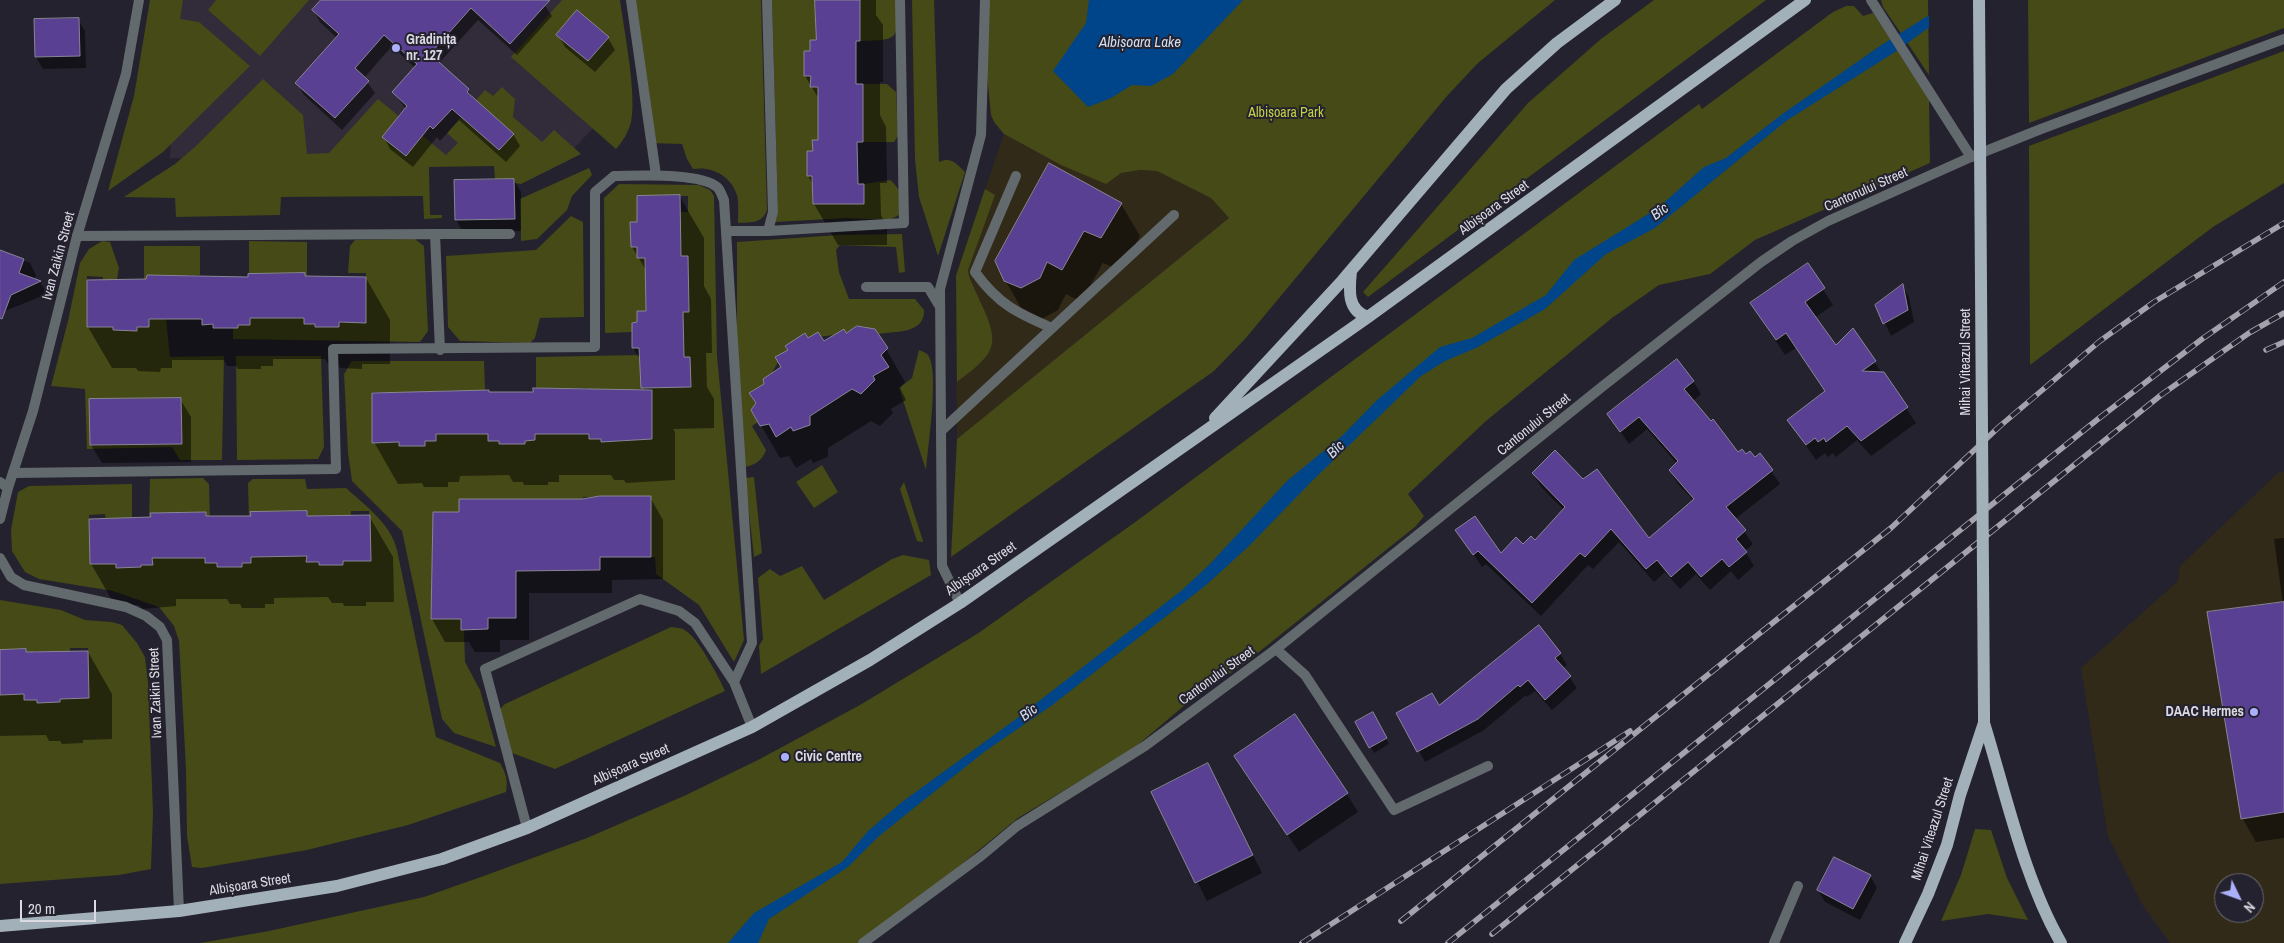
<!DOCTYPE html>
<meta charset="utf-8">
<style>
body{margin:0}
#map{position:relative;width:2284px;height:943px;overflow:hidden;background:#24222e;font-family:"Archivo Narrow",sans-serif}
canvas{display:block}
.north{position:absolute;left:2214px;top:873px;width:50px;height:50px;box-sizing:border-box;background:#24222e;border:1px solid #6d6c76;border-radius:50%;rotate:132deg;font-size:14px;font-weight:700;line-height:20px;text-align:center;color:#dbdae3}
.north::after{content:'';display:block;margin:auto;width:18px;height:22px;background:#aab0fc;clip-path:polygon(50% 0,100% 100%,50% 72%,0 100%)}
.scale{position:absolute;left:20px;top:900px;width:76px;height:22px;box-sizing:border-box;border:2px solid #dbdae3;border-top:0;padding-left:6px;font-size:15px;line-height:18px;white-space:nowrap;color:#dbdae3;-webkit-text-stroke:4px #24222e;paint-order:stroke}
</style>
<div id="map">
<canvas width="2284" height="943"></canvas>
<div class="north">N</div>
<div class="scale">20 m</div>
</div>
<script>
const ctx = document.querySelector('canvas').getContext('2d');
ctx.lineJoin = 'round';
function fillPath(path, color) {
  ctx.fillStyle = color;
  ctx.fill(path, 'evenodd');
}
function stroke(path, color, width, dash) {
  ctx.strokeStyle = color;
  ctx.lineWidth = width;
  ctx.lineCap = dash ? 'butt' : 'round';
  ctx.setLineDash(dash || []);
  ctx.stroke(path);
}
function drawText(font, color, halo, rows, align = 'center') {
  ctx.font = font + ' "Archivo Narrow",sans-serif';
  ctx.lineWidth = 4;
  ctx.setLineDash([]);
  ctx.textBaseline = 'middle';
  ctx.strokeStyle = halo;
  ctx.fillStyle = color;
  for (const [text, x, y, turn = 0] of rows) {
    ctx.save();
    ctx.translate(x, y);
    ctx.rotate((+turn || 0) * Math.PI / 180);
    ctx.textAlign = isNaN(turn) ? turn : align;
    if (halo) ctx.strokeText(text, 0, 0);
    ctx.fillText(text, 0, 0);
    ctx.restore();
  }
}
fillPath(new Path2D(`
 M1004 134 1061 165 1121 173 1140 170 1157 171 1211 198 1229 218 957 439 956 274Z
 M2284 472V943H2170L2142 904 2108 836 2081 668 2178 581 2180 566 2278 473ZM2224 883H2254V913H2224Z`), '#322a19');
fillPath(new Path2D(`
 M177 0H612L623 97 559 164 170 158Z`), '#322b3a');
fillPath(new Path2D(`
 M150 0H183L180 19 199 22 250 66 163 152 108 191 134 96Z
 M216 0H309L260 56 208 10Z
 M562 0H620C624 31 637 94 631 122 628 133 623 141 616 149L511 57Z
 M633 0H761L767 210C762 224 751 222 738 223 738 214 739 203 737 195 731 176 712 166 693 169L687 159 682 144 649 143Z
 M772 0H815L816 41 810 40V51H804V76H811V87H818V140H813V151L807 152V176H812L813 204H864V184L890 180C903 191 903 200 899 215L889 220 847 218 775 222 778 212Z
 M860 0H897C897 39 902 40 860 41Z
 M912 0H934L939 162C951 156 957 164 965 172L938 256 919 197 915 160Z
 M988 0H1555L1478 63 1447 96 1245 339 1214 371 951 557 957 439 1229 218 1211 198 1157 171 1140 170 1121 173 1106 184 1061 165 1004 134 994 122 991 115 985 56Z
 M1654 0H1766L1368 297 1363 292 1528 103 1601 39Z
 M1881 0H1928L1929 75 1883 7Z
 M2028 0H2284V28L2029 123Z
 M1846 6H1854L1863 16 1873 13 1929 98 1930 163 1755 240 1710 274 1659 285 1612 318 1486 421 1408 494 1424 516 1416 526 1249 660 1186 704 1133 749 1018 818 913 904 859 943H200L269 931 424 897 481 877 587 838 686 795 758 760 860 705 977 634 1134 523 1699 104 1702 109 1833 12Z
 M2284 51V183L2213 227 2030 365 2029 146Z
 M263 79 303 115 307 154 329 153 378 99 446 155 458 143 447 133 485 90 493 96 502 87 515 99 513 117 542 142 554 130 581 154 521 184 514 183V179H495L494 166 429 167 430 215H442V218L424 219 423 196 281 197 280 215 176 217 175 198 124 197 175 164 195 147Z
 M863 84H887L896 92 898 136 894 142H863Z
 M589 168 592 175 572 196 567 210 537 239 521 241 520 199Z
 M619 184 699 185 710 190 714 196 717 356 744 640 734 662 699 605 656 574 655 557H651V496L583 497 582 512 575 499H459V512H433L431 619H461V629L464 630 465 662 480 690 496 747 454 733 442 719 402 531 352 481 348 453 344 374 352 361H484L485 390 433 391 432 400 390 401 389 392H372L373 443 399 442V446H424L425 441H436V434H488V440L499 441 500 444H525V441L535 440V434H589V439H601L602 442 652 439V389H636V396L589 398V388H536V357L639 355 640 358 691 387 690 357H680L678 312H689L688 256H678L681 247 678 212H688V196H637V222H630L631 247H637V258H645L646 311H637V322L632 323V332L605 333 604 198Z
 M985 189 995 195 968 270C969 280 975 289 979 299 1001 345 997 352 957 382L956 276Z
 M571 216 583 222 584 317 540 318 535 338 530 343 460 341 448 327 446 256 536 250Z
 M902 234 905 272 899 273 896 247 840 245 836 250 839 272 849 299H915L924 310C925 334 896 331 878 334L876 331 869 335 865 327 857 326 846 333 844 329 834 335 808 338 785 346 788 350 776 357 778 362 772 373 763 379 764 384 753 391 751 397 756 403 751 410 758 422 752 426 766 450C763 460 754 466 744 467L737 363V242L838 235Z
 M415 239 424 246 428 331 420 342 233 339V328H238V325H249L250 318H304V324H315V327H339V323H366V273H348L350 246 355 240Z
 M102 241 110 242 119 268 117 279H113L112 284H103V277L87 276V327H113V330L137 331V327L149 319H166L170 357 224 356 222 460H180L172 447 87 449 85 389 51 386 68 321 80 263 89 249Z
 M249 241 307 242V282H305V273L249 274Z
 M144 246H200V275H147L146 284H144Z
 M919 350C924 352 928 353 930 359 938 380 928 446 926 470L899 388 912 378Z
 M236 356H321L324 447 318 459 237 460Z
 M822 465 838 492 814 508 796 482Z
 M754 477 762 553 754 557 745 478Z
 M203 478 209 484 210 522H206L205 512 151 513 149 521 150 479Z
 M253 479H305L307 489 346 488C365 505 391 524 397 550L436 737 500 763C506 773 508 781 506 792L408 825 307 850 202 868 192 867 187 836 186 769 179 641 174 626 159 607 113 591 39 579 25 572 12 551 11 530 18 492 29 486 132 484V518L106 523 105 514 89 515 90 564H116L117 568 140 567 141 565H153L152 558H205V563H217V567H242V563H251V557L307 556V562L343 565V561L371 560 369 511H351V520H343V515H318L317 519H307V511L251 512V521H249L248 483Z
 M904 482 923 541V542L917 541 900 489Z
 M903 555 929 560 931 575 761 674 759 646 763 639 758 578 770 569 780 576 802 566 824 600 892 559Z
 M0 600 61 610 85 620 112 622 122 625 137 643 145 657 148 683 153 812 151 869 119 875 0 884V695L24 694V700H37V703L60 702V699L89 698 88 648H70V656L58 651H34L33 656H26V649L0 650Z
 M671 627C677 628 681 627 686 631 698 638 719 677 725 691L555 769 512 753 500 709 505 704Z
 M1975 829 1991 830 2007 878 2028 920 1988 914 1941 921 1961 875Z`), '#454a16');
fillPath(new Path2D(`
 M1089 0H1243L1173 74 1151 86 1132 85 1111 98 1088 107 1053 71 1086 23Z
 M1953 0H1967L1895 52 1786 121 1655 228 1606 254 1545 309 1476 348 1445 361 1421 376 1312 481 1249 546 1205 586 1051 706 984 752 879 836 848 867 769 919 758 943H728L754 913 842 862 868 831 902 802 1012 722 1181 591 1209 565 1287 481 1343 435 1376 401 1440 347 1472 338 1546 295 1574 260 1658 208 1704 167 1726 158 1781 115 1880 46Z`), '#004589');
fillPath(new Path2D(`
 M1948 0H1969L1929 29V13Z`), '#24222e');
fillPath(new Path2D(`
 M323 0H541L552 16 517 55 478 20 439 63 468 90 475 101 513 134 520 146 506 162 459 120 440 141 437 137 413 167 390 149 384 137 406 109 393 92 415 68 392 46 364 78 375 93 342 130 304 95 297 83 337 38 320 22 314 11Z
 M817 0H876V15L883 25V82H880V115L886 127 887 183H880L881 215 887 227V245H838L814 204V186L808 176V152H814L819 141V99L805 76V52H811L817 42Z
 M78 19 85 31 86 68 43 69 36 57Z
 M558 35 608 38 615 50 595 72 565 47Z
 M514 180 521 192V231L463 232 456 220Z
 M680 197 704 238V286L711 299 712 353H706L707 387 714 399V428L673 429 675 432V480L626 483 624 480H614L611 475H559V482H548V485H524L523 482H513L509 475 460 476 459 482H448V487H424L422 483 398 484 374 442 490 393 644 391 641 361 633 348 639 323 647 312V272L632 247 638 223Z
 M1121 204 1140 236 1120 270 1103 263 1081 302 1066 294 1058 310 1040 320 1024 313 1005 280Z
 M0 252 30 263 36 275 34 280 40 282 47 294 0 313Z
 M1807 265 1833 305 1814 318 1836 347 1852 329 1916 423 1871 456 1857 440 1836 457 1833 453 1828 457 1825 453 1816 460 1789 421 1826 392 1796 348 1785 355 1751 304Z
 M304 275 306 278H366L390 320V364H362V369L340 368 338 365 329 366 325 359H273V366H261V369H238L236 366H227L224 360H172V368H161L160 372 138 371 136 368H112L88 327 250 279Z
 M1903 286 1909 297 1914 322 1891 336 1877 306Z
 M846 335 886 349 905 382 900 388 906 400 891 409 893 413 880 426 871 421 828 448V457L813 463 811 459 796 468 789 456 780 458 752 410 766 384 808 340 823 343Z
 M1693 381 1701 394 1693 401 1738 454 1755 458 1760 455 1780 484 1735 519 1753 544 1745 551 1754 566 1738 580 1731 571 1710 590 1696 574 1680 589 1665 572 1654 582 1619 542 1593 569 1588 565 1541 616 1486 564 1482 567 1457 530 1500 554 1535 541 1564 510 1541 487 1533 474 1583 480 1649 540 1694 501 1678 484 1670 471 1677 464 1647 429 1629 444 1608 414Z
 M180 399 191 417V462L102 463 91 445Z
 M650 497 663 520V579L612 580V593H529V640H500V652H475L469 642H445L432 619 435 513H460L582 500Z
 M306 512 309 517 369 516 393 557 394 602H366V606H344L343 603H332L328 597 274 598V604H265V608H242L240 604H230L227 599H176V606L142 609 139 605H115L91 564 152 519 205 513 208 518 252 517Z
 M2284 538V838L2256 842 2242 818 2283 604 2274 539Z
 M1539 627 1560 654 1567 665 1563 668 1577 688 1552 710 1535 691 1527 697 1526 695 1484 730 1425 762 1398 713 1439 707Z
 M0 652H88L112 694V739L83 740V743L62 744 60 741H49L46 735 0 736Z
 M1372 714 1389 744 1374 753 1357 722Z
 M1236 757 1347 794 1358 812 1299 852Z
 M1208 765 1262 873 1207 901 1152 792Z
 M1870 876 1877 888 1860 920 1825 902 1818 890Z`), '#0007');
const building = new Path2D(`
 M321 0H550L510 44 471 8 430 54 469 89 467 92 514 134 499 150 452 109 433 129 430 126 406 156 382 137 407 106 392 92 417 64 384 35 355 68 369 81 335 118 295 83 339 34 312 10Z
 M815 0H860V41H856V84H863V142H857L858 184H864V204H813L812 176H807V151H813L812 140H818V87H810L811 76H804V51H810V40H816Z
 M577 10 609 37 588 61 556 35Z
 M79 18 80 56 35 57 34 19Z
 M1049 163 1122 203 1101 238 1084 231 1062 270 1047 262 1040 278 1021 288 1004 281 995 261Z
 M514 179 515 219 455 220 454 180Z
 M680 195 681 256H688L689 312H683L684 357H690L691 387 641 388 639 348H632V323L637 322V311H646L645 258H637V247H631L630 222H637V196Z
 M0 250 24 259 19 273 41 281 11 295 2 319 0 318Z
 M1808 263 1825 288 1805 302 1836 345 1853 328 1876 361 1862 371 1884 372 1908 407 1861 441 1847 426 1826 442 1824 438 1818 442 1815 438 1806 445 1787 420 1825 391 1786 333 1776 340 1750 303Z
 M305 273V276L366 277V323L339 322V327H315V324H304V318H250V325H238V328H213V324L202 325V319H149V327H137V331L113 330V327H87V280L146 279 147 275 248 277V274Z
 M1903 284 1908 310 1883 324 1875 305Z
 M857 326 875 329 888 348 881 355 889 367 873 376 875 380 861 394 852 389 810 416V425L793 431 791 427 776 437 769 424 760 426 751 410 756 403 749 393 764 384 763 379 781 367 775 357 788 350 785 346 805 333 808 338 818 332 824 341 844 329 846 333Z
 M1677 359 1694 381 1684 389 1711 421 1713 419 1738 452 1742 449 1746 454 1750 451 1755 457 1760 453 1773 470 1726 507 1746 530 1736 539 1747 552 1729 567 1722 559 1701 577 1688 562 1671 577 1657 560 1646 569 1611 529 1585 557 1580 553 1532 603 1478 551 1473 555 1455 530 1475 516 1501 553 1516 537 1523 544 1531 536 1535 540 1565 507 1532 473 1555 450 1583 479 1597 469 1649 538 1694 499 1669 470 1678 461 1639 417 1620 432 1607 414Z
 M533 388 652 390V439L601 442V439H589V434H535V440L525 441V444H499V441H488V434H436V441H425V446H399V442L372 443V393L489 390V392H533Z
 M181 398 182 444 90 445 89 399Z
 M600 496H651V557H600V570L516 571V618H488V629L461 630V619H431L433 512H459V499H582Z
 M307 511V516L370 515 371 561H343V565H319V562H306L307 556 251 557V563H242V567H217V563H205V558H152L153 565H141V567L116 568V564H90L89 519 151 517 150 513 206 512V516H251L250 512Z
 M2284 602V812L2241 819 2207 612Z
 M1539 625 1561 653 1555 658 1571 676 1545 700 1528 680 1520 687 1518 685 1478 719 1417 752 1396 713 1432 693 1439 705Z
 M26 649V652L88 651 89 698 60 699V702L37 703V700H24V694L0 695V650Z
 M1373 712 1387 738 1369 748 1355 722Z
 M1295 714 1348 793 1287 835 1234 756Z
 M1208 763 1253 855 1195 883 1151 792Z
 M1834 857 1871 875 1853 909 1817 890Z`);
fillPath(building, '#5a4092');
stroke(building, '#888595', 1);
stroke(new Path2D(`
 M631 0 656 175
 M767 0 773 212 768 231
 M1871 0 1971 157
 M1016 176 975 272C998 304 1017 313 1052 328
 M726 231H768L904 223 900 0
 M435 234H510
 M77 236 435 234 440 350
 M866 287H928L940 307
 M941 431 1174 215
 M13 473 336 469 333 349 595 347V192L614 176C636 176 700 172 717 187 720 189 722 196 724 200L752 643 734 682
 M960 603 942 566 940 289 981 135 985 0
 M1276 649 1305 675 1394 810 1488 766
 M527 828 485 669 640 599 679 611 695 623 734 682 752 727
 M1774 943 1798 886`), '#636a6e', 10);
stroke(new Path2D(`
 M0 482 8 488
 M0 519 8 488 33 411 77 236 126 74 139 0
 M0 558 11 577 24 585 126 607 146 616 160 627 167 640 179 911
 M863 943 981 856 1017 826 1145 746 1276 649 1603 386 1761 262 1792 241 1828 221 1971 157 2041 129 2284 39`), '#636a6e', 10);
stroke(new Path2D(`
 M1351 271C1349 290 1347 311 1368 317
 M1215 418 1342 281 1506 89 1557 43 1615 0
 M1984 714V723C2006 794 2024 879 2061 943
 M0 926 179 911 337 886 442 859 527 828 752 727 870 660 960 603 1368 317 1805 0
 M1905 943 1928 894 1947 845 1960 795 1984 723`), '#a2b1b9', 12);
const rail = new Path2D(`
 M2266 350 2284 342
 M1401 921 1891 528 2000 426 2100 341 2154 302 2284 223
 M1492 934 2161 395 2249 333 2284 313
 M1302 943 1630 731
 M1448 943 2098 419 2202 339 2284 282`);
stroke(rail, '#a4a3ad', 5.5);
stroke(rail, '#24222e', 4, [11]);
stroke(new Path2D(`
 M1979 0 1984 714`), '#a2b1b9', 12);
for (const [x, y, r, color] of [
 [396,48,5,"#aab0fc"],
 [2254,712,5,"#aab0fc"],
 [785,757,5,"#aab0fc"]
]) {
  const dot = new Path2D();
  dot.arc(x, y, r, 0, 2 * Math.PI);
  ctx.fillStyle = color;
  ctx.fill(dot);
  stroke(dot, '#24222e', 2);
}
drawText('bold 14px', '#dbdae3', '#24222e', [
 ["Grădinița",406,40],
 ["nr. 127",406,56],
 ["DAAC Hermes",2244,712,"right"],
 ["Civic Centre",795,757]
], 'left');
drawText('14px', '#c4d145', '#24222e', [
 ["Albișoara Park",1286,113]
]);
drawText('14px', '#dbdae3', '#24222e', [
 ["Cantonului Street",1866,190,-24],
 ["Albișoara Street",1494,208,-36],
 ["Ivan Zaikin Street",59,256,-75],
 ["Mihai Viteazul Street",1966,362,-90],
 ["Cantonului Street",1534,425,-39],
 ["Albișoara Street",981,569,-35],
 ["Cantonului Street",1217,676,-36],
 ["Ivan Zaikin Street",156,693,-92],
 ["Albișoara Street",631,765,-24],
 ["Mihai Viteazul Street",1933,829,-72],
 ["Albișoara Street",250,885,-9]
]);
drawText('italic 15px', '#d0dff3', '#24222e', [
 ["Albișoara Lake",1140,43],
 ["Bîc",1660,212,-36],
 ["Bîc",1336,450,-44],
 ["Bîc",1029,713,-37]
]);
</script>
